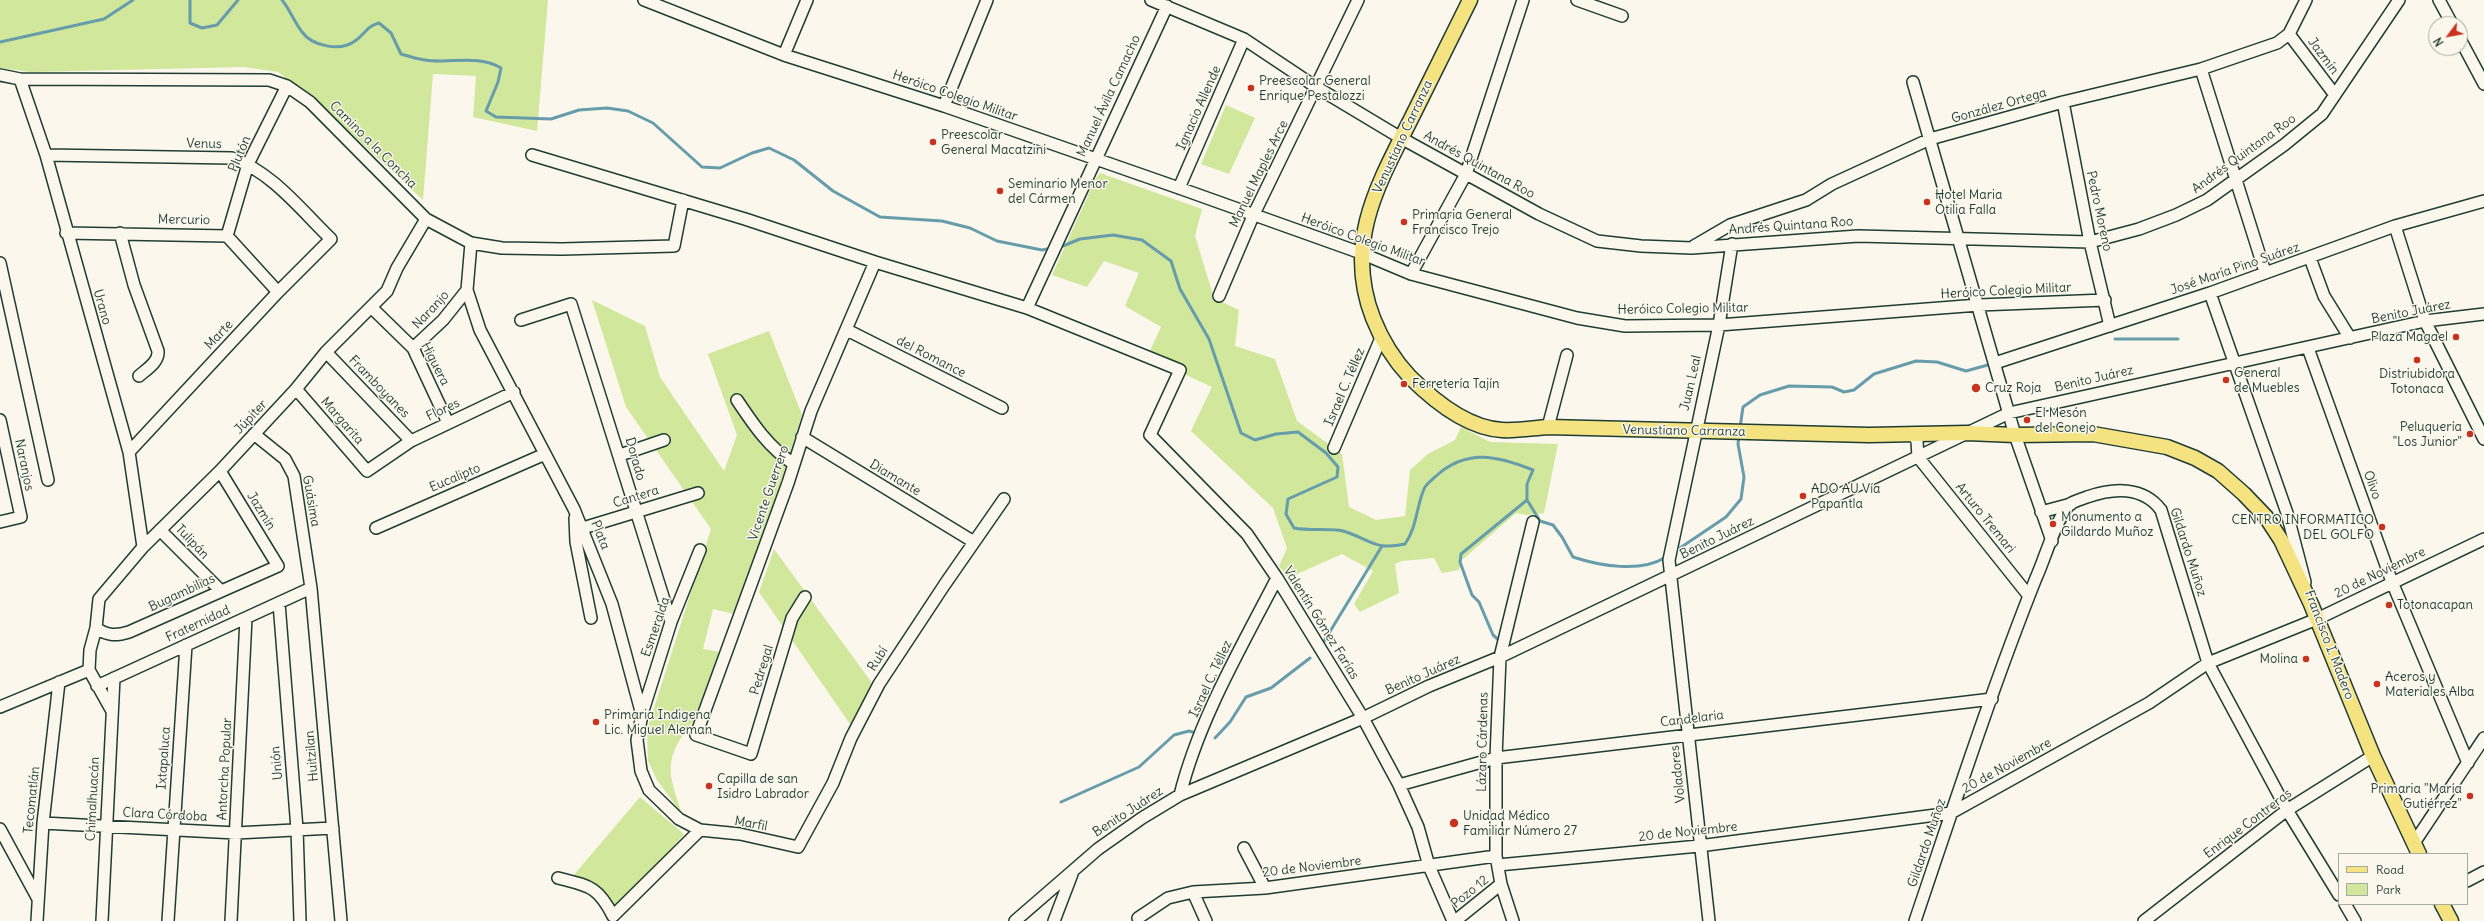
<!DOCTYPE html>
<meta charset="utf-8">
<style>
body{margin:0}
#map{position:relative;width:2484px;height:921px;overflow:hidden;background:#fbf7ec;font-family:Delius,sans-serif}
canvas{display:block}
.legend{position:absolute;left:2338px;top:853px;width:130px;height:52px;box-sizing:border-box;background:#fbf7ec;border:1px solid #a3ada2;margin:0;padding:5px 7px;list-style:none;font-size:12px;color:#1f3d34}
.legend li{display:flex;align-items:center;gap:8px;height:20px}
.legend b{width:20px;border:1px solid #a3ada2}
.north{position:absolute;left:2428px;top:16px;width:40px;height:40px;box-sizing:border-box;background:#fbf7ec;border:1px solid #a3ada2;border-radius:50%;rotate:238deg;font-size:11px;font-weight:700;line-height:16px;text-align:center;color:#1f3d34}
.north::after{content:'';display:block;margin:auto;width:14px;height:18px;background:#c8321e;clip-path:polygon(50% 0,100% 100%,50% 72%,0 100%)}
</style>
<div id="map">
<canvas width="2484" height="921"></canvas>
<ul class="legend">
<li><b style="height:5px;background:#f5e382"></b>Road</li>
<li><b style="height:11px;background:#d1e79c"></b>Park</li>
</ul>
<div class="north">N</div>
</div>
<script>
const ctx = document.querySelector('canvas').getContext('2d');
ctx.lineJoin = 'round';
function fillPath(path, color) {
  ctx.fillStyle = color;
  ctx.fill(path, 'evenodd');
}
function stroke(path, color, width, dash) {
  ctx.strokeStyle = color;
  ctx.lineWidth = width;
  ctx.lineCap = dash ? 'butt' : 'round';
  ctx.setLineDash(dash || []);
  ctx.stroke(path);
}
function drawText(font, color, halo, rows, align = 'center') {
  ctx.font = font + ' Delius,sans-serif';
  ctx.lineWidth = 3;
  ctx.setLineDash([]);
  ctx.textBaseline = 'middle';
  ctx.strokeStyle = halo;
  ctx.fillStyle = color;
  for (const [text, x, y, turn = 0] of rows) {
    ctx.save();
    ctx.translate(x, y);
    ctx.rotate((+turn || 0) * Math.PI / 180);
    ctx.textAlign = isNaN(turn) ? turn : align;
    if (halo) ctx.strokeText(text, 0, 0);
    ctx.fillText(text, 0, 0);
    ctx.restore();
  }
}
fillPath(new Path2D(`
 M0 0H548L537 131 473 117 476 76 433 74 423 200 314 99 278 72 244 67 31 72 0 68Z
 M1226 105 1255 118 1229 174 1201 164Z
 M1100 173 1202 209 1195 236 1214 298 1239 310 1235 346 1275 359 1297 421 1342 454 1349 507 1376 520 1405 516 1410 470 1428 454 1455 440 1461 427 1490 442 1558 444 1544 513 1527 515 1516 513 1462 560 1459 570 1442 573 1434 558 1402 561 1395 564 1399 593 1360 612 1354 604 1373 571 1342 554 1288 578 1279 566 1287 548 1273 508 1191 431 1212 387 1188 376 1150 351 1161 327 1125 306 1139 273 1104 261 1087 287 1052 275 1096 178Z
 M592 300 645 326 660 377 724 471 737 435 708 354 769 331 802 415 738 615 713 609 703 649 725 653 703 715C694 718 691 724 685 732 662 764 671 779 682 814L657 780 648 761 647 730 711 529 626 407Z
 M774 549 872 683 852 727 759 592Z
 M640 797 684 834 649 875 615 909 573 876Z`), '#d1e79c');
stroke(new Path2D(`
 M190 0V23L202 28 217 25 238 0
 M282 0C290 10 294 21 302 32 312 46 340 52 355 41 365 34 367 26 379 23L391 33 401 54C409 56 417 59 425 60 450 64 478 54 501 68L498 82 486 111 496 117 551 119 579 110 607 108 628 111 653 123 702 167 720 168 752 153 769 148 794 160 833 191 880 217 942 221 970 228 997 241 1042 250 1052 248
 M0 42 104 19 133 0
 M1058 248 1080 239 1113 235 1142 240 1171 261 1180 289 1209 339 1241 433 1255 440 1276 434 1298 432 1326 453 1338 467 1337 477 1288 499 1286 514 1294 528C1308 531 1332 528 1343 531 1370 539 1374 551 1405 544 1417 527 1416 508 1424 489 1426 484 1432 480 1436 476 1467 448 1498 456 1533 470L1527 484V500L1540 521 1553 525 1562 537 1573 557C1600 566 1641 573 1666 557
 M2115 339H2178
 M1740 428 1743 407 1760 395 1789 386 1832 387 1844 392 1854 390 1874 374 1916 361 1937 362 1966 371 1988 365
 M1674 552 1726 517 1741 499 1744 477 1738 444 1739 436
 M1501 642 1493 635 1479 602 1472 595 1460 562 1461 554 1527 500
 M1323 643 1382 546
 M1215 738 1230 722 1246 697 1271 688 1310 658
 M1061 802 1139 767 1174 735 1189 731 1196 733`), '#679caa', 3);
const minor = new Path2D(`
 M644 0 784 55 944 106 1179 188 1361 253 1411 274 1577 318 1625 326 1719 325 1979 305 2105 300
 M1151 0 1244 39 1316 87 1401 138 1539 214 1597 241 1641 246 1692 248 1858 236 2090 242 2139 229 2176 215 2207 200 2284 145 2322 114 2399 0
 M1577 0 1622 16
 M2439 0 2452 24
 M2289 34 2335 95
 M2460 39 2484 84
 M784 55 807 0
 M2201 69 2265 272
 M0 75 20 79 269 80 287 86 310 102 426 219 471 243 502 248 562 249 674 246 683 200
 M20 79 46 155 129 452 143 547
 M1913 82 2015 435 2052 541
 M2063 102 2090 242 2110 326
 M944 106 987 0
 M46 155 232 158C272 172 301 210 331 239L278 292 129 452
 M532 155 745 219 875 262 1027 308 1180 370 1150 435 1247 534 1277 578 1363 718 1399 785 1418 827 1429 866 1453 921
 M1179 188 1244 39
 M2395 226 2425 321 2484 439
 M66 233 227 236 278 292
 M120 233 134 285 158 351C159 362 147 369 139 376
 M227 236 248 164 287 86
 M471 243 467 290 480 330 574 509 612 604 642 715 637 740 641 771 649 790 679 819 700 830 740 834 798 847 833 783 851 738 879 684 945 584 1004 499
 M1694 246 1730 225 1806 200 1832 184 1930 139 2063 102 2201 69 2277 43 2289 34 2306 0
 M2310 258 2324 296 2350 338
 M0 263 48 480
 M1411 274 1466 174 1523 0
 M2210 293 2287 513 2305 582
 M1219 296 1253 216 1358 0
 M371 307 413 348 448 423
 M1027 308 1167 6
 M521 320 571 304 671 622
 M847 330 1002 408
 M413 348 443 320 467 290
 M2308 348 2392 582 2468 763
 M326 352 411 441
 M1995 363 2210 293 2395 226 2484 201
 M296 389 367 471 411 441 514 392
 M737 400C753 424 769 448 794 464
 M0 420 21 517 0 522
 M1548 427 1567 355
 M1912 433 1917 441 1918 457 2029 596
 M254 434 285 459 294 476 311 588 341 921
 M802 437 974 542
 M1334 448 1381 338
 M620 455 664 440
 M2041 512 2071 504
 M575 518 576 542 591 618
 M376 528 545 454
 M583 528 698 493
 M160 530 220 590
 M805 597 792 618 751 754 696 735 788 483 811 411 875 262
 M279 603 297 829 300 921
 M96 628C108 636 116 636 129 632L278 566 220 471
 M97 686 311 588
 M0 707 89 670
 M112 711 89 670 90 650 96 628 99 599 143 547 220 471 296 389 326 352 387 291 397 268 426 219
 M642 714 671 622 700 550
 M1399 785 1496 758 1992 699
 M1180 795C1199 719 1241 648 1277 578
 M43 823 236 833 333 828
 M0 829 38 899
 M2414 843 2484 738
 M1244 848 1265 888
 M1498 865 1699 846 1951 813 2149 703 2208 663 2317 619 2484 539
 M558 878C589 886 598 886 613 916
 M2467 881 2484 872
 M1193 892 1206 921
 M2345 904 2355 921
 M613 916 700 830
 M1138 918 1168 898 1193 892 1265 888 1496 856
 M37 921 43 823 59 682
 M102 921 114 678
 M168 921 186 645
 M231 921 246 618
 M1015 921 1098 849 1142 818 1180 795 1363 718 1429 686 1500 657 2009 413 2425 321 2484 314
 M1054 921 1072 874
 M1455 921 1501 884
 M1513 921 1501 884 1496 856V758L1500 657 1533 522
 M1709 921 1669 560 1719 325 1732 244
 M1915 921C1954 806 1991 691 2036 578 2044 561 2057 516 2070 504 2074 501 2082 499 2087 497 2113 488 2143 486 2161 510L2208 663 2287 810 2339 895
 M2144 921 2287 810 2373 756`);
const major = new Path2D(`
 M1470 0C1450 40 1431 79 1411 119 1377 186 1344 243 1373 318 1382 341 1393 359 1410 377 1433 400 1467 428 1502 430 1517 431 1533 428 1548 427L1869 435 1967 433 2015 435 2093 434 2167 447 2195 458 2218 471 2244 494 2266 517 2281 540 2311 604 2373 756 2419 854
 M2442 904 2451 921`);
stroke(minor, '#1f3d34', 14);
stroke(major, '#1f3d34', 17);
stroke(minor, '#fbf7ec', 11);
stroke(major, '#f5e382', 14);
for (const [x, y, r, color] of [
 [1251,88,4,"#c8321e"],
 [933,142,4,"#c8321e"],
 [1000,191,4,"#c8321e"],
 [1927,202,4,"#c8321e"],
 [1404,222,4,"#c8321e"],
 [2456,337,4,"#c8321e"],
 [2417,360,4,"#c8321e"],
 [2226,380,4,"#c8321e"],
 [1404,384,4,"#c8321e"],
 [1976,388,5,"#c8321e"],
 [2027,420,4,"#c8321e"],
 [2470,434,4,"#c8321e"],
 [1803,496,4,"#c8321e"],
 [2053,524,4,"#c8321e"],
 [2382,527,4,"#c8321e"],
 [2389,605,4,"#c8321e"],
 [2306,659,4,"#c8321e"],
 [2377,684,4,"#c8321e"],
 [596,722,4,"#c8321e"],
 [709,786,4,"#c8321e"],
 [2470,796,4,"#c8321e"],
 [1454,823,5,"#c8321e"]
]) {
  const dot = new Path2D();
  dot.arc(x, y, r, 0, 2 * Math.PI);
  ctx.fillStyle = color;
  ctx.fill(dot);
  stroke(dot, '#fbf7ec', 1.5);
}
drawText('13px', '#1f3d34', '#fbf7ec', [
 ["Jazmín",2323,56,53],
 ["Heróico Colegio Militar",955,96,19],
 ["Manuel Ávila Camacho",1109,96,-65],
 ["González Ortega",1999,106,-16],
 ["Ignacio Allende",1199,108,-66],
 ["Venustiano Carranza",1403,137,-65],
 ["Venus",204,144,1],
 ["Camino a la Concha",373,145,45],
 ["Plutón",240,154,-67],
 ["Andrés Quintana Roo",2244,154,-36],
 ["Andrés Quintana Roo",1479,165,29],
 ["Manuel Maples Arce",1259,174,-64],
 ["Pedro Moreno",2099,211,78],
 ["Mercurio",184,220,1],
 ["Andrés Quintana Roo",1791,226,-4],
 ["Heróico Colegio Militar",1363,240,20],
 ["José María Pino Suárez",2235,269,-19],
 ["Heróico Colegio Militar",2006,291,-3],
 ["Urano",102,307,74],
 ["Heróico Colegio Militar",1683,309,-1],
 ["Naranjo",431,310,-47],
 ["Benito Juárez",2411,312,-11],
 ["Marte",219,335,-47],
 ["del Romance",931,357,27],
 ["Higuera",435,364,63],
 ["Benito Juárez",2094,379,-13],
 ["Juan Leal",1691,383,-77],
 ["Framboyanes",379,387,46],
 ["Israel C. Téllez",1345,387,-67],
 ["Flores",443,410,-26],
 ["Júpiter",251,417,-47],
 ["Margarita",342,421,49],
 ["Venustiano Carranza",1684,431,1],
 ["Dorado",635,459,74],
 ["Naranjos",24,465,78],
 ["Eucalipto",455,478,-23],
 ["Diamante",895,478,31],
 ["Olivo",2372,485,70],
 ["Vicente Guerrero",769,493,-71],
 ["Cantera",636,497,-17],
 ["Guásima",311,501,80],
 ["Jazmín",261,511,58],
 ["Arturo Tremari",1985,518,51],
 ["Plata",600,535,68],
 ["Benito Juárez",1717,538,-26],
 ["Tulipán",192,542,46],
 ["Gildardo Muñoz",2188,552,72],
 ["20 de Noviembre",2380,573,-26],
 ["Bugambilias",182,593,-25],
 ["Valentín Gómez Farías",1321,623,58],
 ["Fraternidad",198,624,-25],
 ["Esmeralda",656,627,-71],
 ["Francisco I. Madero",2329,645,69],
 ["Rubí",878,659,-58],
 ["Pedregal",762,670,-73],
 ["Benito Juárez",1423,675,-24],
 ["Israel C. Téllez",1211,679,-65],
 ["Candelaria",1692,719,-7],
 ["Lázaro Cárdenas",1483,742,-89],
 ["Huitzilan",312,756,-95],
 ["Ixtapaluca",164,758,-86],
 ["Unión",277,763,-95],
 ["20 de Noviembre",2007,766,-29],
 ["Antorcha Popular",225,769,-87],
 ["Voladores",1678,774,-96],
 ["Chimalhuacán",93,799,-87],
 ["Tecomatlán",32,800,-84],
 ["Benito Juárez",1128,812,-33],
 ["Clara Córdoba",165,815,3],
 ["Marfil",751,824,10],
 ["Enrique Contreras",2248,824,-37],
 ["20 de Noviembre",1688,832,-6],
 ["Gildardo Muñoz",1927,843,-71],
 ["20 de Noviembre",1312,867,-7],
 ["Pozo 12",1470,892,-39]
]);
drawText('13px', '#1f3d34', '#fbf7ec', [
 ["Preescolar General",1259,81],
 ["Enrique Pestalozzi",1259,96],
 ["Preescolar",941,135],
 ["General Macatzini",941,150],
 ["Seminario Menor",1008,184],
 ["del Cármen",1008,199],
 ["Hotel Maria",1935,195],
 ["Otilia Falla",1935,210],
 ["Primaria General",1412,215],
 ["Francisco Trejo",1412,230],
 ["Plaza Magael",2448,337,"right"],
 ["General",2234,373],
 ["de Muebles",2234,388],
 ["Distriubidora",2417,374,"center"],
 ["Totonaca",2417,389,"center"],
 ["Ferretería Tajín",1412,384],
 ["Cruz Roja",1985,388],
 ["El Mesón",2035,413],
 ["del Conejo",2035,428],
 ["Peluquería",2462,427,"right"],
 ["\"Los Junior\"",2462,442,"right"],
 ["ADO AU Vía",1811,489],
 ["Papantla",1811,504],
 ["Monumento a",2061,517],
 ["Gildardo Muñoz",2061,532],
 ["CENTRO INFORMATICO",2374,520,"right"],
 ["DEL GOLFO",2374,535,"right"],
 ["Totonacapan",2397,605],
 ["Molina",2298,659,"right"],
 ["Aceros y",2385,677],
 ["Materiales Alba",2385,692],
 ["Primaria Indigena",604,715],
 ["Lic. Miguel Aleman",604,730],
 ["Capilla de san",717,779],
 ["Isidro Labrador",717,794],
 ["Primaria \"María",2462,789,"right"],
 ["Gutiérrez\"",2462,804,"right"],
 ["Unidad Médico",1463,816],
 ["Familiar Número 27",1463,831]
], 'left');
</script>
